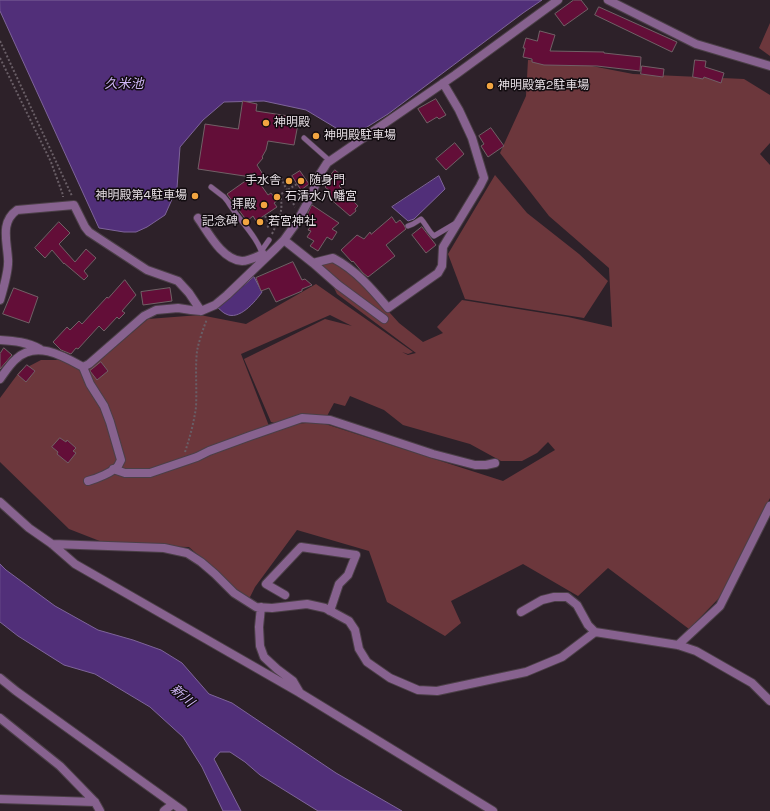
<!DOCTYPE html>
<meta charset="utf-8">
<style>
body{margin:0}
canvas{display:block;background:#2d2129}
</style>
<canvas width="770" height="811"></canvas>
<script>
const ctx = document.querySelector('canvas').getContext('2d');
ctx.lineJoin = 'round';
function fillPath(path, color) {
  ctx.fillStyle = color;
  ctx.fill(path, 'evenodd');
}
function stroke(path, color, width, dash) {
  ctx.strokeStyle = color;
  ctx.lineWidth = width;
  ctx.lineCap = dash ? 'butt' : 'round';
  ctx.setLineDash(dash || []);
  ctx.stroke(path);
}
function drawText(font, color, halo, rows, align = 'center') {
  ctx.font = font + ' "Space Grotesk","Noto Sans JP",sans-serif';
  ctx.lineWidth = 3;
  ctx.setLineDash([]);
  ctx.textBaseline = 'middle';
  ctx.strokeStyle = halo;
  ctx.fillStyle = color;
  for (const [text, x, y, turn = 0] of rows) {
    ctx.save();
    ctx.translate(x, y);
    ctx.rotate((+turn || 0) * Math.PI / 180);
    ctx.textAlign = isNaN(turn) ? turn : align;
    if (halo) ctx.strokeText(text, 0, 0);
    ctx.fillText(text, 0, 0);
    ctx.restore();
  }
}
fillPath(new Path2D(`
 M770 23V56L759 48Z
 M528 60 566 61 633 74 744 79 770 95V143L760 154 770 165V498L720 597 689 629 608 568 578 596 523 564 451 601 461 623 445 636 387 602 369 551 297 530 255 587 248 601 216 571 189 547 110 545 69 529 0 462V398L20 371 41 360H62L87 371 148 319 200 315 246 324 316 284 413 352 408 354 402 352 408 355 416 353 337 294 322 263 332 261 363 283 399 323 423 342 443 333 437 327 462 300 568 317 612 327 609 268 549 216 500 153 526 96ZM330 315 352 326 325 319 244 359 271 422 275 423 327 416 334 403 345 406 350 396 384 410 403 425 470 444 501 461H522L537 453 548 442 555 450 503 481 319 422 269 426 241 354Z
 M495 175 527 213 579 254 608 281 584 318 465 299 448 254Z`), '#6c373c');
const water = new Path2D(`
 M0 0H542L523 13 388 114 351 137 306 110 264 101 224 102 203 120 180 147 177 188 165 215 147 227 136 232H124L99 228 0 11Z
 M439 176 445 189 414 219 408 221 392 207Z
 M254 277 262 292C255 302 239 321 226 314 223 313 221 310 218 308Z
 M0 564 6 570 55 606 98 630 133 640 161 650 182 663 209 694 232 703 336 773 402 811H318L260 775 245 762 230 752H220L214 759 241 811H223L202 767 183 737 150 707 95 674 64 665 18 636 0 622Z`);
fillPath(water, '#512f79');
stroke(water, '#7e6499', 1);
const building = new Path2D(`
 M574 0H581L588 9 564 26 555 14Z
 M599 7 677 42 672 52 595 15Z
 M540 31 555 35 550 51 604 52V53L641 57 640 71 597 66 544 65 532 62V59L523 57 525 48H523L526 38 537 41Z
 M695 60 706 61 705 67 724 73 721 83 704 77 703 79 693 77Z
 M642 66 664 69 663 77 641 74Z
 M436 99 446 115 439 119 437 117 427 123 418 109Z
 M243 101 257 104 256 111 289 116 288 122 298 124 294 145 268 141 266 150 262 157 263 158 257 165 264 176 259 178H256L268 195 271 193 277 201 274 203 277 207 256 221 253 216 247 221 227 194 251 177 198 169 205 124 238 129Z
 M491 128 504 146 488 157 481 146 484 144 479 136Z
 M455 143 464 154 446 170 436 159Z
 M335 170 346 179 339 186 358 206 355 209 356 211 350 216 327 196 331 192 325 187 329 183 326 181Z
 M300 171 309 184 301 190 292 176Z
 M312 205 339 223 332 229 337 232 332 240 327 237 318 251 310 246 314 241 307 237 311 231 308 230 314 221 307 216Z
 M392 217 396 223 400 220 404 225 406 229 386 245 395 256 368 277 363 273 353 261 352 262 341 250 357 235 364 239 370 232 371 234Z
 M59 222 70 233 59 244 75 262 86 249 96 258 84 271 88 276 84 280 64 263V264L52 250 45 258 35 248Z
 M422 227 436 245 426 253 412 235Z
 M293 262 302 280 305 279 312 285 302 289V291L276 302 269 288 261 291 256 278Z
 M125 280 136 295 122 311 125 313 119 319 117 317 104 331 99 326 78 349 76 348 71 354 61 350 53 342 67 327 70 330 79 321 82 324 107 297 108 298Z
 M14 288 38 297 29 323 3 314Z
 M170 288 172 301 143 305 141 292Z
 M4 348 12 355 0 369V354Z
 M101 362 108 371 97 380 90 371Z
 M27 365 35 371 26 382 18 375Z
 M60 438 66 442 67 440 76 448 73 451 76 453 68 463 57 454 58 452 52 447Z`);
fillPath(building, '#630e38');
stroke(building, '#716066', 1);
const service = new Path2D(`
 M304 138 330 161
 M211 187 224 197 228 202C238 219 259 238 263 257
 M408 226 413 224 421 219C426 224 428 231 434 236L456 223
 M262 250 269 240`);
const minor = new Path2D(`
 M608 0 696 44 770 66
 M198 218C208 232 222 260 242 261 249 261 256 257 263 254
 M284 240 313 263 333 258C356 270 372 289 388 308L438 273 442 266 443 247 480 186 484 178 472 138 459 110 443 83
 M313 263 338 285 384 319
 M0 300C3 290 9 269 8 259 7 241 0 222 17 210L74 205 85 227 89 232 147 270 178 281 189 293 201 311
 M0 340C15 341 27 342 40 349
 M83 367 90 384 104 406 110 422 121 460C120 462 119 464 118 466 113 472 96 479 88 481
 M0 379C5 372 10 364 16 359 36 340 63 356 83 367L89 364 144 316 156 310 178 308 191 310 201 311 215 305 227 295 275 249 284 240 297 222 310 198 320 174 327 163 455 75 558 0
 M113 469 125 473H150L197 457 209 451 250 436 302 418 330 420 433 454 475 465H486L495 463
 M0 502 29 528 52 544 75 564 300 693 493 811
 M52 544 164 548 187 553 201 562 215 574 234 593 256 607 272 608 307 604 325 608 349 621 355 630 359 649 367 662 390 678 418 690 437 691 526 672 562 657 595 632 678 645 696 651 752 683 770 701
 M285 595 266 584 301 547 356 555 348 575 339 584 330 611
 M261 607 259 627 260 646 264 657 277 669 293 681 300 693
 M521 612 542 600 554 597H567L577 605 588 625 595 632
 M678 645 720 606 770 506
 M0 678 16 691 183 811
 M0 718 60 766 95 802 100 811
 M0 799 95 802
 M164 811 173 804`);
stroke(service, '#4b3f47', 6);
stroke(minor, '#4b3f47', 10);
stroke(new Path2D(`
 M0 41 72 196
 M0 58 51 162 63 195V197
 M281 178 295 207
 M278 196 297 184
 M265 216 270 225
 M267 227 277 222
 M272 234C279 219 284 211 280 194
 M185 452C190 437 194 422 196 407 197 388 195 370 197 351 199 341 203 329 207 319`), '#695e66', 2, [2, 2]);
stroke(service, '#87628f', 5);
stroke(minor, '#87628f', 8);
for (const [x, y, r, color] of [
 [490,86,4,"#f2a541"],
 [266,123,4,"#f2a541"],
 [316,136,4,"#f2a541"],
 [289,181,4,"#f2a541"],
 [301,181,4,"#f2a541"],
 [195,196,4,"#f2a541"],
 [277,197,4,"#f2a541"],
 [264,205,4,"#f2a541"],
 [246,222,4,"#f2a541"],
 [260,222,4,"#f2a541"]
]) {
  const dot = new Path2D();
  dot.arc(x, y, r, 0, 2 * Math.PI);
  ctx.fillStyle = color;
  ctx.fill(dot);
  stroke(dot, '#120c10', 1.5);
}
drawText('12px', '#e6dee4', '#120c10', [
 ["神明殿第2駐車場",498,86],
 ["神明殿",274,123],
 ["神明殿駐車場",324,136],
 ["手水舎",281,181,"right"],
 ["随身門",309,181],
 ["神明殿第4駐車場",187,196,"right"],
 ["石清水八幡宮",285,197],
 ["拝殿",256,205,"right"],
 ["記念碑",238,222,"right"],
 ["若宮神社",268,222]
], 'left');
drawText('italic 13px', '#cfb6f6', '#120c10', [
 ["久米池",124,84],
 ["新川",182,696,41]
]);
</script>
